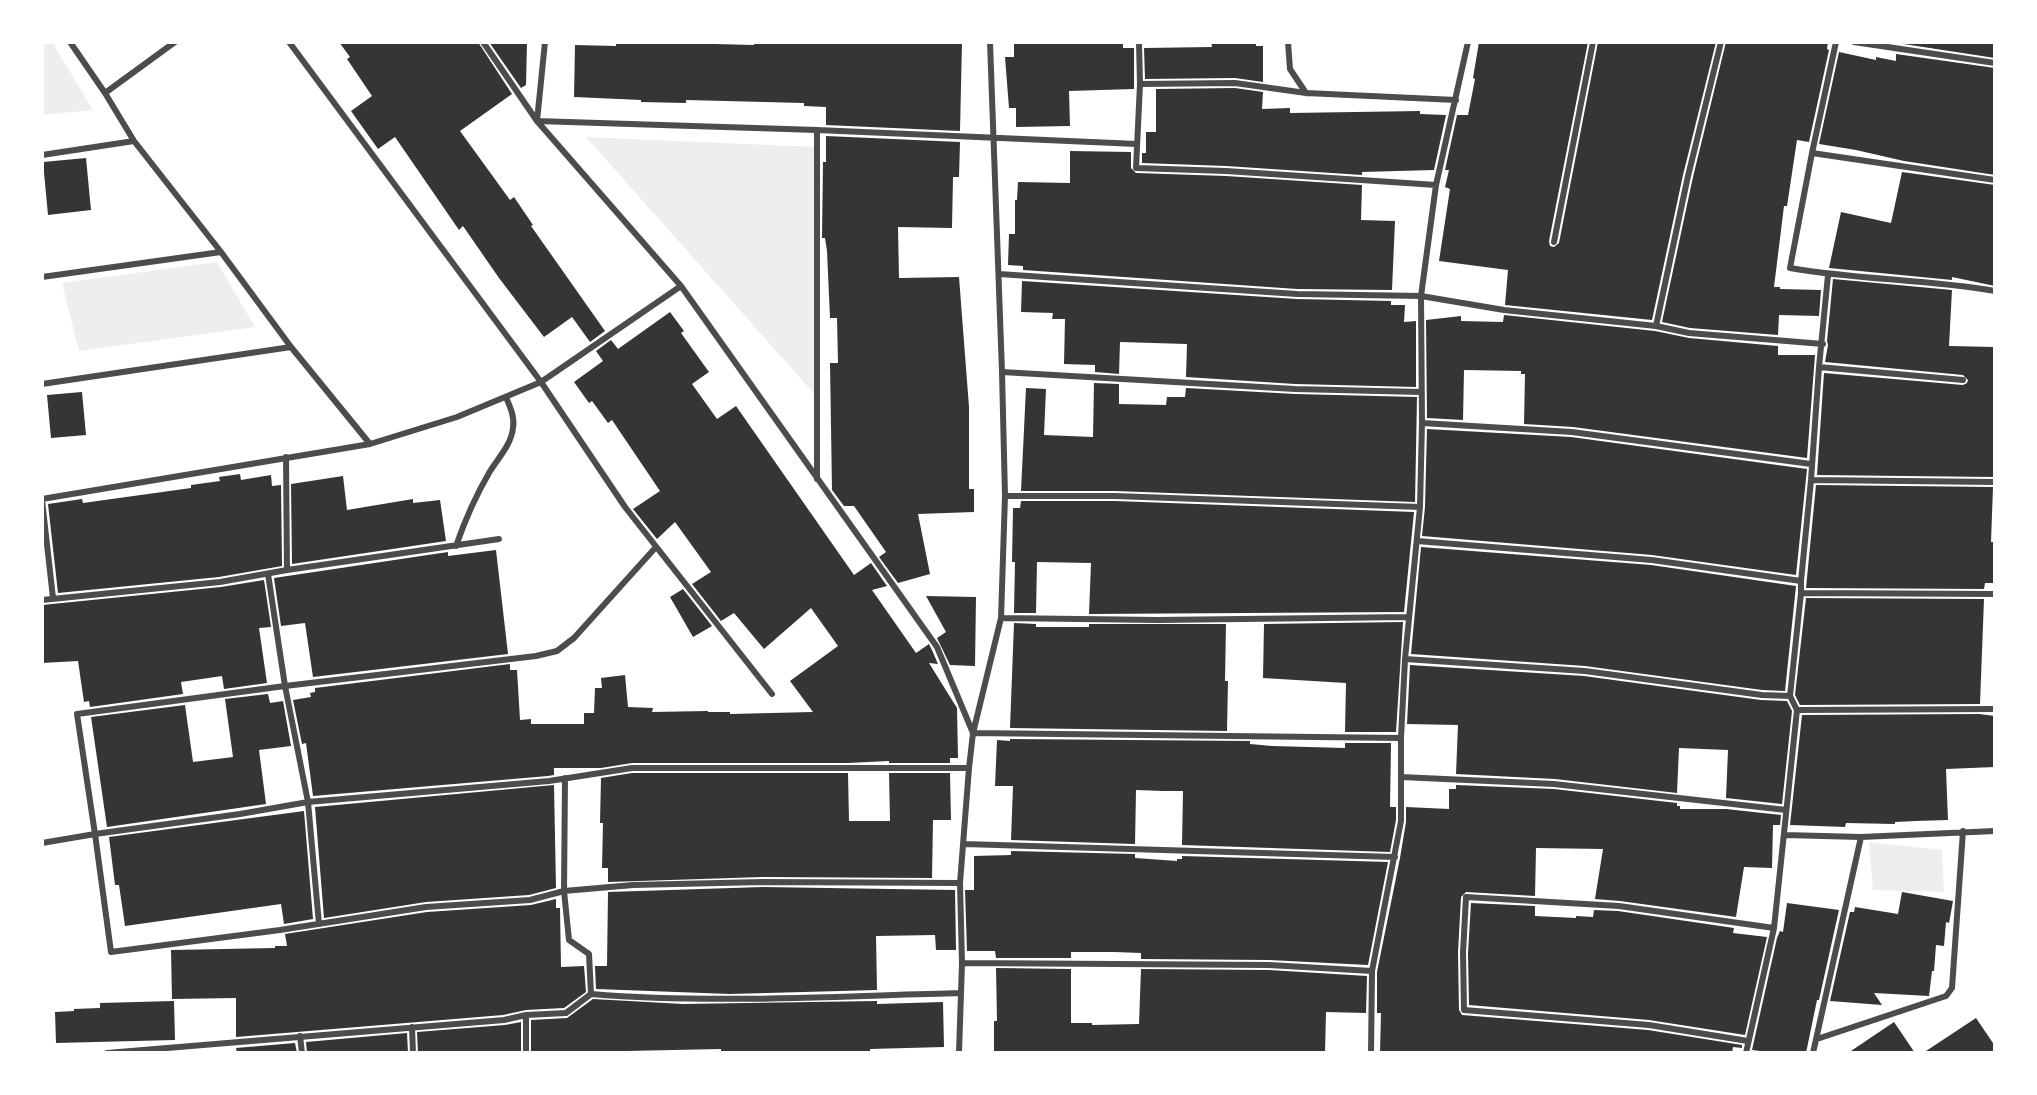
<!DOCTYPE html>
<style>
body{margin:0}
#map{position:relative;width:2037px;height:1095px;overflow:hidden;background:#fff;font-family:Inter,sans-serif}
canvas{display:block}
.frame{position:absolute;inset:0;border:44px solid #fff;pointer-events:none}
</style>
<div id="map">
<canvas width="2037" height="1095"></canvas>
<div class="frame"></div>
</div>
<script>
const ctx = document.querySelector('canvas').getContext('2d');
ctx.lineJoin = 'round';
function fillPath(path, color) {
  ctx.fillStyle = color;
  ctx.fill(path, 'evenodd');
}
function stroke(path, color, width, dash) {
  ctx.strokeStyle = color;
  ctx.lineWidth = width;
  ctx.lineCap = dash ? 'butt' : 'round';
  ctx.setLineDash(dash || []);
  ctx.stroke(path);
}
fillPath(new Path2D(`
 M42 42H52L93 110 42 115Z
 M586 137 814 147 817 397Z
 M217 262 255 327 79 351 62 283Z
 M1869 842 1942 850 1944 892 1873 890Z`), '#eee');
fillPath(new Path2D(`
 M339 42H478L512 94 460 131 510 200 514 197 533 225 531 226 605 331 590 342 572 317 544 337 499 278 463 226 459 230 395 137 378 149 351 111 372 96 347 59 350 57Z
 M489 42H527L526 85 521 88Z
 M616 42H714V44L754 45V42H962L960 131 826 125V107L804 106V103L686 100V103L641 102V100L574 97 575 45 616 46Z
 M1014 42H1123V48H1134V89L1069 91 1070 126 1016 127V108H1009L1005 57H1014Z
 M1211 42H1256V46H1263V82L1235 78 1145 79 1144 48 1212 47Z
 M1479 42H1588L1549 241 1550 246 1554 247 1559 243 1598 42H1716L1683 175 1652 320 1505 305 1508 270 1439 261 1450 189 1445 187 1449 170H1445L1457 115H1468L1475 79 1473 78Z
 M1726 42H1828L1827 49 1829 50 1809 142 1797 140 1787 206H1784L1774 287H1780V289L1821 290 1819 316 1779 315 1778 335 1690 328 1662 322 1693 177Z
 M1897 42H1995V58L1897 43Z
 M1839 52 1876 60V57L1896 61V54L1995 68V175L1904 161 1856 150 1819 144Z
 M1235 88 1263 92 1262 109 1290 108V113L1420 111V114L1446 115 1434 170 1362 172V175L1226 166 1142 163V153H1146V132H1156V89Z
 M826 136 960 142 959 177H953L952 228 898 227 899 278 959 277 969 407V489H974V512L918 514 930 574 898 583 879 557 886 552 854 506H844L832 490 830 363H838L837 318H830L827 251 825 238H822L823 162H826Z
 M1070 151 1131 152V168L1136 173 1226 176 1362 185 1361 220 1395 221 1392 290 1297 289 1023 270V266L1008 265 1009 234H1015V200H1017L1018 182 1070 183Z
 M86 158 91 210 48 215 43 162Z
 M1902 172 1995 185V286L1952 277V280L1829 268 1841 212 1891 223Z
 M1833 279 1952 290 1949 346 1995 347V470H1993V477L1817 475 1824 373 1963 385 1967 383 1968 380 1963 375 1825 362 1828 345 1827 341Z
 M1022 281 1297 299 1391 301V305H1405L1404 322 1416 321V387L1295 384 1186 377 1187 344 1120 342 1119 374 1095 372V365L1064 364 1065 319H1052L1053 313 1021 312Z
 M670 312 684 331 681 333 709 372 692 384 717 419 736 406 854 575 871 563 887 586 872 590 916 653 929 644 932 650 938 664 929 663 957 708 958 758H950V763H889V761L848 763H632L601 768H554V775L548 776 313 796 306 743 302 744 293 700 311 697 310 693 315 692V688L510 664V670H517L520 720 531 719V724H584V713H594L595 688H602L601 678 625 675 628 707 653 708 652 712 708 711V712H730V714L813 712 790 681 838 646 811 608 764 649 734 613 721 621 692 584 711 572 675 522 657 539 633 509 660 491 612 420 608 423 592 401 589 403 574 382 603 361 596 351 611 340 618 349Z
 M1504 315 1655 331 1689 338 1778 346V355H1815L1807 458 1573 427 1524 424 1525 374H1521V371L1464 370 1463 420 1427 418 1426 320 1461 316V321L1503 322Z
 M1094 383 1119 384V404L1166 405 1167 397H1185L1186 388 1295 394 1417 397 1415 502 1115 491H1021L1026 388 1046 389 1044 435 1093 437Z
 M82 392 86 435 51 438 47 395Z
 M1427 429 1571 437 1807 469 1796 575 1652 555 1422 536 1425 507Z
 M240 474 241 480 271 475 272 486 281 485 282 566 219 577 58 593 48 504 82 499 83 503 191 488V485L220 481 219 477Z
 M343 476 347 510 413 499V503L440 500 446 541 292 564 291 484Z
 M1816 485 1993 487 1991 542H1995V583H1985L1984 589 1806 588Z
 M1021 501H1115L1414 512 1404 612 1089 614 1091 563 1037 562 1036 613H1014L1015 562H1012L1013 508H1020Z
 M1421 547 1651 565 1796 586 1785 691 1762 690 1585 666 1411 654Z
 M496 550 508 654 313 677 305 623 281 626 274 578 448 552V556Z
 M264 580 271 627 259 628 267 683 224 689 222 676 181 682 183 694 90 707 89 701 84 702 78 661 42 663V605L221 587Z
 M683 589 712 626 693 637 670 597Z
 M926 596 976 597 975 666 950 665 937 638 946 632Z
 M1806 598 1984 599 1980 704 1800 705 1795 695Z
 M1403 622 1396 732H1345L1346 683 1263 678 1264 624Z
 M1014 623 1036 624V627H1089V624H1226L1225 681H1228L1227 731 1010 728Z
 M1410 665 1584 676 1761 700 1787 701 1792 711 1782 804 1726 798 1728 750 1679 748 1677 793 1555 779 1456 774 1458 725 1407 724Z
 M268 694 270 703 283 701 291 746 259 750 266 804 107 827 91 717 185 705 193 762 233 757 225 699Z
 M1979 714 1995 716V767L1946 769 1948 820 1916 821 1895 822V824L1846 823 1845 827 1790 825 1802 715Z
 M1010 739 1250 741V744L1272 746 1345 748V743H1391L1390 807H1396V820L1390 852 1182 845 1183 791H1163L1136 790 1135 844 1011 840 1013 786H995L997 740 1010 741Z
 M632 773H848L849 821H890L889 773H950L951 820H933L932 878 763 877 608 882V868H602L603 823H600L601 778Z
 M554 785 556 888 529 895 426 902 324 918 315 807Z
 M1456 785 1554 789 1677 803V806H1680V809H1726L1781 815 1780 825H1773L1772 868 1744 867 1736 917 1620 901 1595 899 1603 849 1536 848 1535 896 1466 892 1461 897 1458 953 1459 1010 1462 1015 1648 1030 1742 1045V1048L1733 1047 1732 1053H1380L1381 1013H1377V972L1400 858 1406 822V807L1449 809V789H1456Z
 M304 811 313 919 284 924 281 904 125 926 119 885H115L109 837Z
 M1011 851 1135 854V858L1177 861V859H1182V856L1388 862 1368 965 1269 960 1141 959V953L1114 952H1071V958H996L995 951H967L965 890H974V856L1011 855Z
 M763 887 955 890 956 950H936L935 935 876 936 877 990 730 994 596 989 595 966H607L608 892Z
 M1902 892 1953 901 1949 923 1946 922 1944 946 1936 945 1934 971H1932L1929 996 1874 993 1882 1005 1830 1001 1850 912H1854L1855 907 1898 914Z
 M556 899V908H560L561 967 584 966 586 992 564 1008 526 1010 503 1015 236 1037V998L172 999 171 950 275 948V946H287L285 934 427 912 531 905Z
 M1471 903 1535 906V916L1576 918V916L1593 917 1594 910 1618 911 1734 928 1733 933 1767 937 1745 1035 1649 1020 1469 1005 1468 953Z
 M1787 903 1839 910 1819 1000H1817L1806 1053H1776L1752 1050 1777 938 1780 931 1783 932Z
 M996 968 1071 969V1023H1092V1025L1139 1024 1141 969 1269 970 1367 976 1366 1013 1326 1012 1325 1053H994V1021H997Z
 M593 999 683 1004 877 1001V1004L943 1002 944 1047 870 1049V1053H721V1049L531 1053V1020L567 1018Z
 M174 1001 175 1040 56 1043 55 1012 74 1011V1009L100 1008V1003Z
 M1976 1018 1995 1046V1053H1923Z
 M521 1022V1053H418L417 1032 505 1025Z
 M1894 1022 1915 1053H1848Z
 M407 1033 408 1053H307L306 1042Z
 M295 1043 297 1053H237L236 1048Z`), '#353535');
stroke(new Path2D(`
 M70 42 105 93
 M289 42 541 382 625 507 772 694
 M483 42 537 121 681 286 937 647 973 733 1401 738
 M545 42 537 121 817 130 1137 144
 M1139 42 1140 84 1136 168 1226 171 1436 185
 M1288 42 1290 69 1306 93
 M1836 42 1812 153 1790 268C1858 280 1927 279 1995 291
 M1854 42 1995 63
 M1140 84 1235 83 1306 93 1456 100
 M817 130V479
 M1812 153 1995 180
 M42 155 134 141
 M1554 242 1593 42
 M999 274 1297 294 1421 296 1504 310 1656 326 1689 333 1823 344
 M42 277 221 252
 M1656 326 1688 176 1721 42
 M1819 367 1963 380
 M1002 372 1295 389 1421 392
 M42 384 291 347
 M1422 423 1572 432 1811 464
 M370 444 457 417 541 382 681 286
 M286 457 287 570 499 539
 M1811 480 1995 482
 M1005 496H1115L1420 507
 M42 499 370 444 291 347 221 252 134 141 105 93 175 42
 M42 500 53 598
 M1417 541 1652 560 1801 581
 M456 546C465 520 475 497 489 473 497 459 511 446 513 428 515 417 510 407 506 397
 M268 574 285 686 77 714 95 834 240 814 308 802 549 781 632 768H969
 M1801 593 1995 594
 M42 600 220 582 287 570
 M1001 618 1158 620 1409 617
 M1405 659 1585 671 1762 695 1790 696
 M1797 710 1995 709
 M1401 777 1554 784 1786 810
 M565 778 564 891 569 940 589 954 591 994
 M1784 835 1861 837 1995 831
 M42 843 95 834 111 952 280 930 426 907 530 900 564 891 633 885 763 882 960 883
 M964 844 1395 857
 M319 924 308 802 285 686 536 656 557 651 574 638 656 547
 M962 963 1269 965 1372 971
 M526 1015V1053
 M412 1027 413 1053
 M300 1036 302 1053
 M1817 1039 1946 996 1952 988 1963 831
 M1748 1041 1649 1025 1464 1010 1463 953 1466 897 1619 906 1774 928
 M107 1053 504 1020 526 1015 566 1013 591 994C714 1004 838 996 961 993
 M959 1053 962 963 960 883 969 768 973 733 1001 618 1005 496 1002 372 990 42
 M1371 1053 1372 971 1401 821V738L1405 659 1420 507 1422 423 1421 296 1436 185 1468 42
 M1746 1053 1774 928 1797 710 1790 696 1801 593V581L1811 480 1819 367 1828 275
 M1813 1053 1861 837`), '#4c4c4c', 6);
</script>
